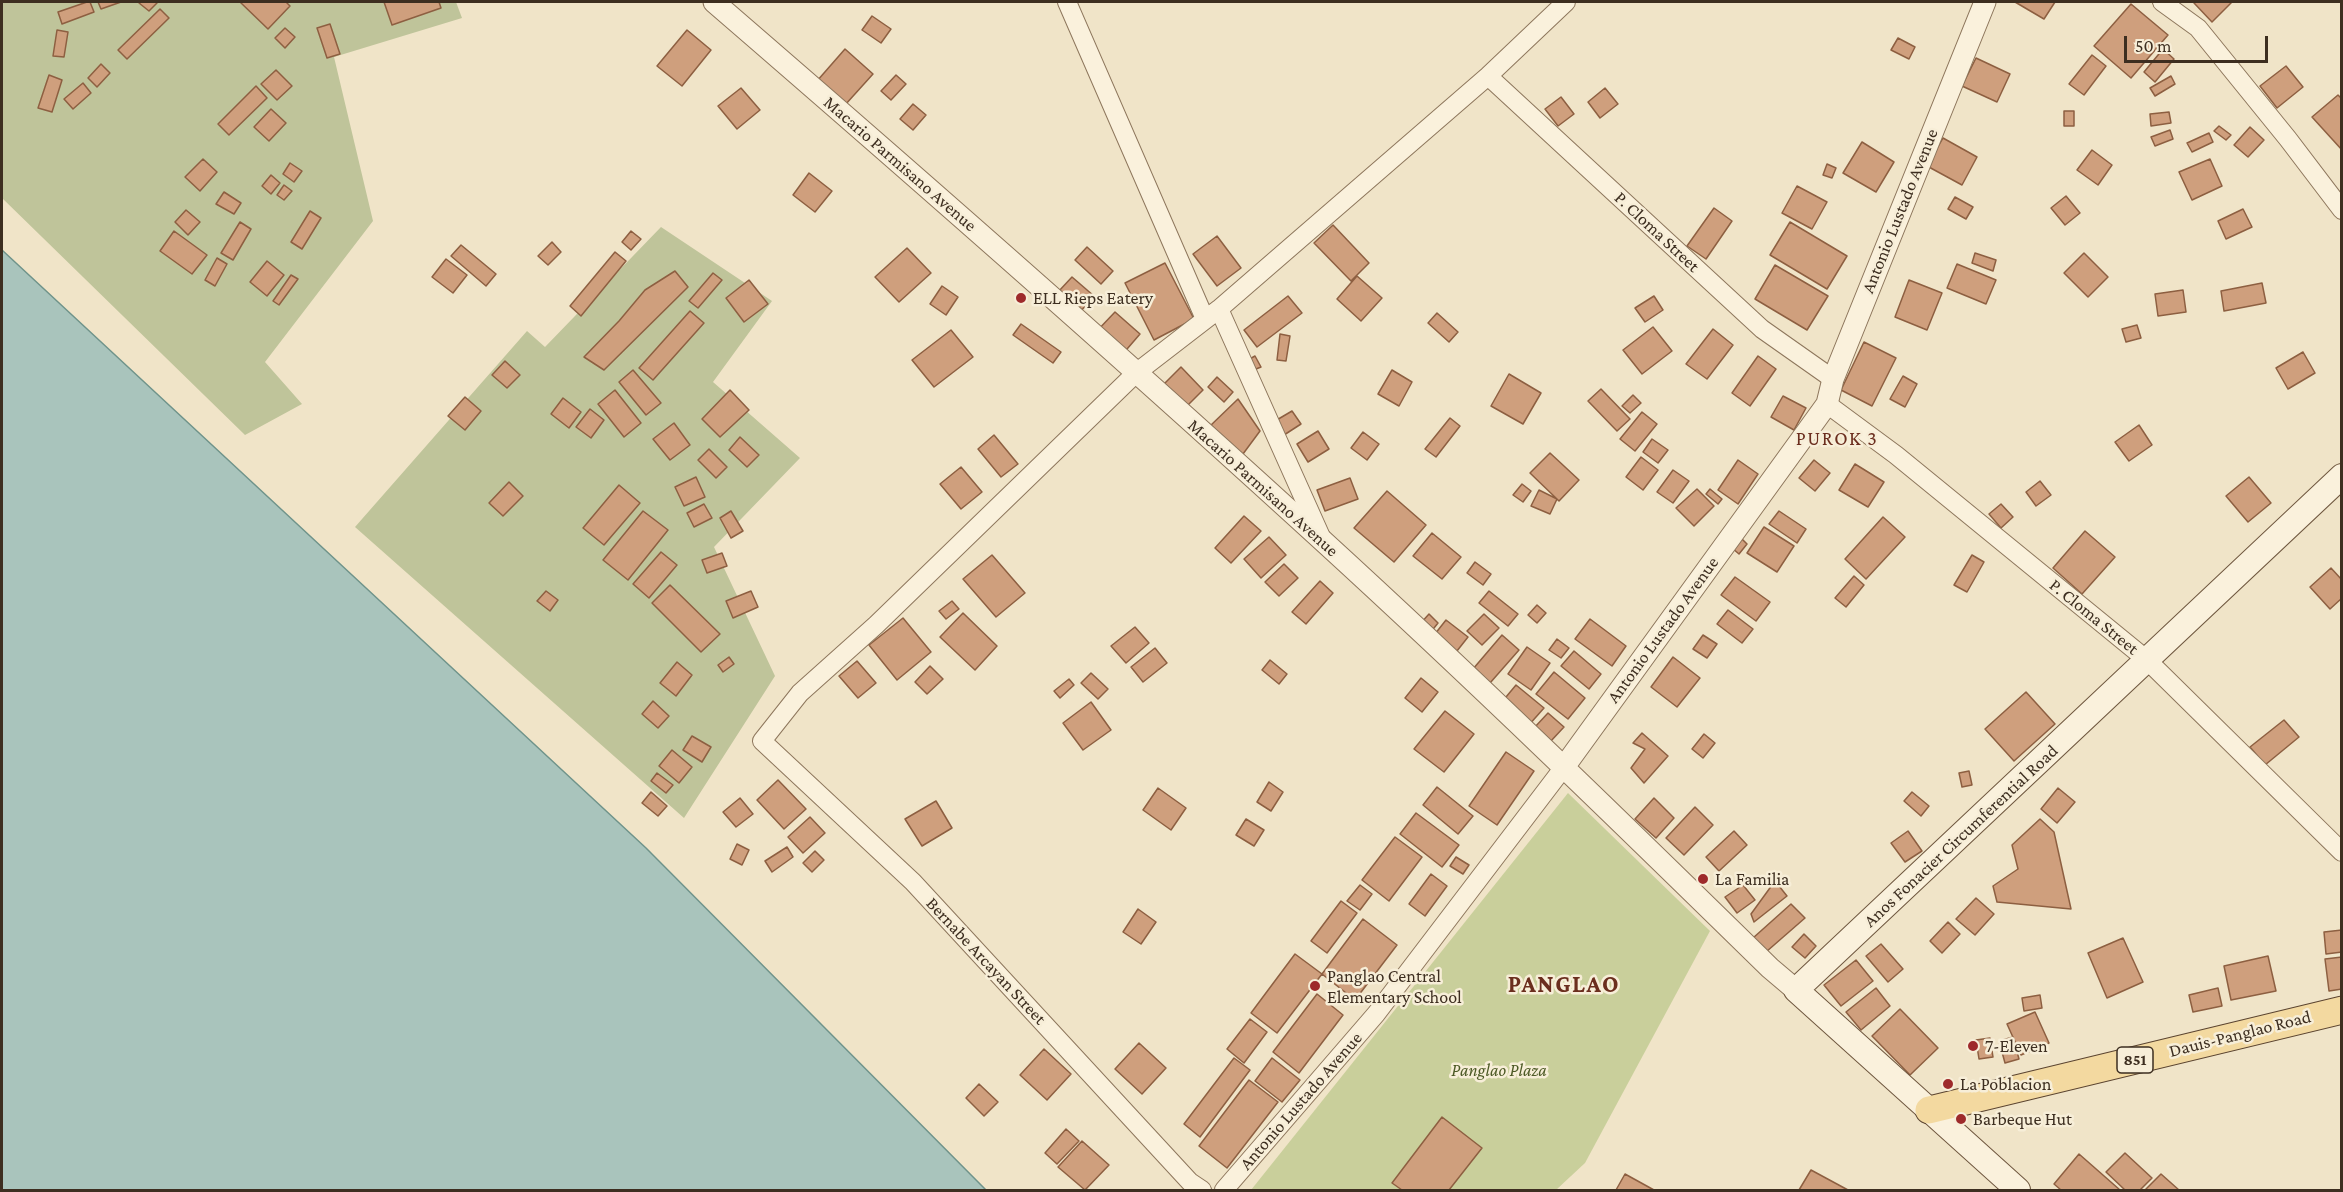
<!DOCTYPE html>
<style>
body{margin:0}
#map{position:relative;width:2343px;height:1192px;overflow:hidden;background:#f0e4c8;font-family:"Crimson Pro",serif}
canvas{display:block}
.frame{position:absolute;inset:0;border:3px solid #3d2e20;pointer-events:none}
.scale{position:absolute;left:2124px;top:36px;width:144px;height:27px;box-sizing:border-box;border:3px solid #3d2e20;border-top:0;padding-left:8px;font-size:18px;line-height:21px;white-space:nowrap;color:#3d2e20;-webkit-text-stroke:4px #f7eed8;paint-order:stroke}
</style>
<div id="map">
<canvas width="2343" height="1192"></canvas>
<div class="frame"></div>
<div class="scale">50 m</div>
</div>
<script>
const ctx = document.querySelector('canvas').getContext('2d');
ctx.lineJoin = 'round';
function fillPath(path, color) {
  ctx.fillStyle = color;
  ctx.fill(path, 'evenodd');
}
function stroke(path, color, width, dash) {
  ctx.strokeStyle = color;
  ctx.lineWidth = width;
  ctx.lineCap = dash ? 'butt' : 'round';
  ctx.setLineDash(dash || []);
  ctx.stroke(path);
}
function drawText(font, color, halo, rows, align = 'center') {
  ctx.font = font + ' "Crimson Pro",serif';
  ctx.lineWidth = 5;
  ctx.setLineDash([]);
  ctx.textBaseline = 'middle';
  ctx.strokeStyle = halo;
  ctx.fillStyle = color;
  for (const [text, x, y, turn = 0] of rows) {
    ctx.save();
    ctx.translate(x, y);
    ctx.rotate((+turn || 0) * Math.PI / 180);
    ctx.textAlign = isNaN(turn) ? turn : align;
    if (halo) ctx.strokeText(text, 0, 0);
    ctx.fillText(text, 0, 0);
    ctx.restore();
  }
}
fillPath(new Path2D(`
 M1568 793 1710 931 1585 1163 1556 1190H1251Z`), '#c9cf9b');
fillPath(new Path2D(`
 M2 2H456L462 18 334 57 373 221 265 362 302 404 245 435 2 198Z
 M661 227 772 301 713 382 800 458 714 547 775 676 684 818 355 527 527 331 545 347Z`), '#bfc49a');
const water = new Path2D(`
 M2 250 646 848 986 1190H2Z`);
fillPath(water, '#a9c4bc');
stroke(water, '#6f938a', 1.5);
const building = new Path2D(`
 M87 2H90L94 12 62 24 58 12Z
 M98 2H121L101 9Z
 M141 2H155L157 3 149 11 139 3Z
 M240 2H286L290 6 268 29Z
 M384 2H439L441 8 392 25Z
 M2015 2H2055L2044 19Z
 M2196 2H2232L2212 22 2194 3Z
 M2131 4 2168 35 2131 78 2094 46Z
 M160 9 169 18 127 59 118 50Z
 M872 16 891 29 881 43 862 30Z
 M330 24 340 54 327 58 317 28Z
 M285 28 295 37 285 48 275 38Z
 M57 30 68 32 64 57 53 56Z
 M687 30 711 50 682 86 657 66Z
 M1898 38 1915 47 1909 59 1891 50Z
 M845 49 873 74 845 105 817 81Z
 M2163 49 2174 59 2155 82 2144 72Z
 M2092 55 2106 66 2084 95 2069 84Z
 M1976 58 2010 74 1997 102 1962 86Z
 M101 64 110 73 97 87 88 78Z
 M2286 66 2303 87 2277 108 2260 86Z
 M276 70 292 86 277 100 261 84Z
 M49 75 62 80 52 112 38 108Z
 M896 75 906 84 891 100 881 91Z
 M2171 76 2175 84 2155 96 2150 88Z
 M83 83 91 93 73 109 64 99Z
 M256 86 267 98 229 135 218 124Z
 M741 88 760 110 737 129 718 106Z
 M1605 88 1618 104 1600 118 1588 102Z
 M2338 95 2342 99V150L2312 117Z
 M1561 97 1574 114 1558 126 1545 109Z
 M913 104 926 115 913 130 900 119Z
 M271 109 286 123 269 141 254 127Z
 M2064 111H2074V126H2064Z
 M2169 112 2171 123 2151 126 2150 114Z
 M2219 126 2231 135 2226 140 2214 131Z
 M2250 127 2264 140 2248 157 2234 145Z
 M2170 130 2173 139 2155 146 2151 137Z
 M2209 133 2213 142 2192 152 2187 143Z
 M1943 138 1977 157 1962 185 1927 166Z
 M1862 142 1894 162 1876 192 1843 173Z
 M2092 150 2112 165 2098 185 2077 170Z
 M203 159 217 172 200 191 185 177Z
 M2210 159 2222 186 2192 200 2179 172Z
 M290 163 302 171 294 182 283 174Z
 M1827 164 1836 168 1832 178 1823 175Z
 M809 173 832 191 815 212 793 195Z
 M271 175 280 183 271 194 262 186Z
 M284 185 292 191 284 200 277 195Z
 M1797 186 1827 202 1812 229 1782 213Z
 M224 192 241 203 234 214 216 204Z
 M2066 196 2080 213 2065 225 2051 208Z
 M1955 197 1973 207 1966 219 1948 209Z
 M1714 208 1732 221 1706 259 1687 246Z
 M2243 209 2252 227 2226 239 2218 221Z
 M186 210 200 222 188 235 175 222Z
 M310 211 321 218 302 249 291 242Z
 M240 222 251 229 233 260 221 253Z
 M1790 222 1847 256 1827 289 1770 255Z
 M1333 225 1369 263 1351 281 1314 243Z
 M174 231 207 255 192 274 160 251Z
 M631 231 641 239 631 250 622 242Z
 M1217 236 1241 268 1217 286 1193 254Z
 M552 242 561 252 548 265 538 256Z
 M461 245 496 274 486 286 451 256Z
 M1087 247 1113 271 1101 284 1075 260Z
 M907 248 931 273 899 302 875 277Z
 M615 252 626 261 581 316 570 306Z
 M1975 253 1996 260 1993 271 1972 263Z
 M2084 253 2108 277 2088 297 2064 273Z
 M217 258 227 264 215 286 205 280Z
 M446 259 467 275 453 293 432 277Z
 M267 261 284 275 267 296 250 282Z
 M1165 263 1194 319 1154 340 1125 283Z
 M1957 264 1996 280 1986 304 1947 288Z
 M1775 265 1828 296 1807 330 1755 299Z
 M675 271 688 287 604 370 584 357 619 321 645 290Z
 M713 273 722 280 698 308 689 301Z
 M291 275 298 279 279 305 273 301Z
 M1357 276 1382 298 1361 321 1337 299Z
 M1072 277 1094 296 1080 312 1058 292Z
 M749 280 768 304 744 322 726 298Z
 M1909 280 1942 293 1927 330 1895 317Z
 M2262 283 2266 303 2224 311 2221 291Z
 M942 286 958 297 946 315 930 304Z
 M2183 290 2186 312 2158 316 2155 294Z
 M1288 296 1302 313 1257 347 1244 330Z
 M1654 296 1663 310 1645 322 1635 308Z
 M690 311 704 323 653 380 639 368Z
 M1115 312 1140 334 1121 356 1095 333Z
 M1437 313 1458 332 1449 342 1428 323Z
 M1021 324 1061 352 1053 363 1013 335Z
 M2137 325 2141 338 2126 342 2122 329Z
 M1653 327 1672 351 1642 374 1623 350Z
 M1713 329 1733 345 1707 379 1686 364Z
 M951 330 973 357 934 387 912 360Z
 M1280 334 1290 336 1286 361 1277 360Z
 M1864 342 1896 358 1872 406 1841 390Z
 M2303 352 2315 373 2288 389 2276 368Z
 M1255 356 1261 367 1251 371 1246 361Z
 M1758 356 1776 369 1750 406 1732 393Z
 M505 361 520 375 507 388 492 375Z
 M1181 367 1203 390 1186 407 1164 384Z
 M633 370 661 403 646 415 619 382Z
 M1392 370 1412 382 1399 406 1378 394Z
 M1509 374 1541 393 1523 424 1491 406Z
 M1903 376 1917 384 1905 407 1890 399Z
 M1217 377 1233 392 1224 402 1208 387Z
 M1601 389 1630 419 1617 431 1588 401Z
 M615 390 641 423 624 437 598 404Z
 M730 390 749 410 720 437 702 419Z
 M1633 395 1641 403 1630 413 1622 406Z
 M1783 396 1806 408 1794 430 1771 417Z
 M465 397 481 411 465 430 448 416Z
 M563 398 581 412 569 428 551 414Z
 M1238 399 1260 431 1240 458 1209 427Z
 M590 409 604 420 591 438 576 427Z
 M1292 411 1301 424 1284 435 1275 421Z
 M1642 412 1657 424 1635 451 1620 439Z
 M1450 418 1460 426 1436 457 1425 449Z
 M674 423 690 445 670 460 653 439Z
 M2139 425 2152 445 2129 461 2115 442Z
 M1318 431 1329 449 1308 462 1297 444Z
 M1363 432 1379 444 1367 460 1351 448Z
 M994 435 1018 464 1001 477 978 449Z
 M740 437 759 455 747 467 729 450Z
 M1652 439 1668 450 1658 463 1643 452Z
 M709 449 727 467 716 478 698 460Z
 M1550 453 1579 480 1559 501 1530 473Z
 M1641 457 1658 470 1643 490 1626 477Z
 M1738 460 1758 474 1738 504 1718 490Z
 M1814 460 1830 473 1815 491 1799 478Z
 M1855 464 1884 482 1868 507 1839 490Z
 M961 467 982 492 961 509 940 484Z
 M1673 470 1689 481 1673 503 1657 492Z
 M696 477 705 497 684 506 675 487Z
 M2249 477 2271 503 2248 522 2226 496Z
 M1350 478 1358 499 1325 511 1317 490Z
 M2040 481 2051 495 2036 506 2026 492Z
 M509 482 523 496 503 516 489 503Z
 M1522 484 1531 491 1523 502 1513 495Z
 M619 485 640 503 604 545 583 528Z
 M1697 489 1714 506 1694 526 1676 508Z
 M1710 489 1722 499 1718 504 1706 494Z
 M1539 490 1557 499 1550 514 1531 506Z
 M1387 491 1426 525 1394 562 1354 528Z
 M704 504 712 518 694 527 687 513Z
 M2001 504 2013 517 2001 528 1989 514Z
 M643 511 668 530 628 580 603 560Z
 M731 511 743 531 731 538 720 518Z
 M1779 511 1806 529 1797 543 1769 524Z
 M1244 516 1261 531 1231 563 1215 548Z
 M1883 517 1905 537 1866 579 1845 559Z
 M1764 527 1794 546 1777 572 1747 553Z
 M2085 531 2115 557 2082 594 2053 568Z
 M1432 533 1461 557 1442 579 1413 556Z
 M1269 537 1286 555 1261 578 1244 559Z
 M1741 538 1747 544 1739 554 1732 548Z
 M661 552 677 565 649 598 633 584Z
 M722 553 727 566 707 573 702 560Z
 M992 555 1025 593 996 617 963 579Z
 M1972 555 1984 562 1967 592 1954 585Z
 M1475 562 1491 574 1483 585 1467 573Z
 M1284 564 1298 578 1279 596 1265 582Z
 M2331 568 2342 580V598L2330 609 2310 587Z
 M1854 576 1864 585 1846 607 1835 598Z
 M1735 577 1770 602 1756 621 1721 595Z
 M1320 581 1333 593 1306 624 1292 612Z
 M670 585 720 634 701 652 652 603Z
 M546 591 558 600 550 611 537 601Z
 M751 591 758 607 733 618 726 601Z
 M1489 591 1518 614 1508 626 1479 603Z
 M952 601 959 609 946 619 939 611Z
 M1537 605 1546 613 1537 623 1528 615Z
 M1728 610 1753 629 1742 643 1717 624Z
 M963 613 997 646 975 670 940 637Z
 M1429 614 1438 623 1430 633 1420 624Z
 M1484 614 1499 628 1482 645 1467 631Z
 M903 618 931 652 897 680 869 645Z
 M1590 619 1626 646 1612 666 1575 639Z
 M1446 620 1468 637 1453 656 1431 639Z
 M1135 627 1149 643 1126 663 1111 646Z
 M1502 635 1519 650 1490 683 1473 669Z
 M1703 635 1717 644 1707 658 1693 649Z
 M1557 639 1569 648 1561 658 1549 650Z
 M1527 647 1550 663 1531 690 1508 674Z
 M1155 648 1167 663 1143 682 1131 667Z
 M1574 651 1601 674 1589 689 1561 666Z
 M729 657 734 664 723 672 718 665Z
 M1673 657 1700 678 1677 707 1651 687Z
 M1270 660 1287 674 1279 684 1262 670Z
 M857 661 876 683 858 698 839 676Z
 M677 662 692 675 676 696 660 683Z
 M930 666 943 679 927 694 915 682Z
 M1554 672 1585 698 1568 719 1536 694Z
 M1091 673 1108 689 1098 699 1081 683Z
 M1421 678 1438 692 1422 712 1405 698Z
 M1069 679 1074 685 1060 698 1054 691Z
 M1516 685 1544 708 1528 726 1501 703Z
 M2026 692 2055 724 2014 761 1985 729Z
 M653 701 669 716 658 728 642 714Z
 M1091 702 1111 730 1083 750 1063 723Z
 M1445 711 1474 734 1444 772 1414 749Z
 M1548 713 1564 727 1550 742 1534 728Z
 M2284 720 2299 737 2265 765 2250 747Z
 M1642 733 1668 756 1644 783 1631 768 1645 749 1633 743Z
 M1704 734 1715 743 1703 758 1692 749Z
 M692 736 711 747 702 762 683 750Z
 M672 750 692 767 679 783 659 766Z
 M1506 752 1534 771 1497 825 1469 806Z
 M1969 771 1972 785 1962 787 1959 773Z
 M657 773 673 785 666 793 651 781Z
 M778 780 806 809 784 829 757 800Z
 M1269 782 1283 792 1271 811 1257 802Z
 M1437 787 1473 816 1458 834 1423 805Z
 M1158 788 1186 808 1171 830 1143 810Z
 M2058 788 2075 802 2057 823 2041 809Z
 M651 792 667 806 658 816 642 803Z
 M1912 792 1929 806 1921 816 1904 801Z
 M740 798 753 814 736 827 723 812Z
 M1654 798 1674 818 1656 838 1635 819Z
 M936 801 952 828 922 846 905 819Z
 M1695 807 1713 825 1684 855 1666 838Z
 M1416 813 1459 845 1442 867 1400 834Z
 M810 817 825 833 803 853 788 837Z
 M1246 819 1264 830 1254 846 1236 835Z
 M2040 819 2054 832 2071 909 1997 902 1993 886 2018 869 2012 845Z
 M1734 831 1747 845 1719 871 1706 857Z
 M1908 831 1922 851 1905 862 1891 843Z
 M1395 837 1422 857 1389 901 1362 880Z
 M737 844 749 850 742 865 730 859Z
 M787 847 793 857 772 872 765 861Z
 M815 851 824 860 812 872 803 863Z
 M1456 857 1469 865 1463 874 1450 866Z
 M1431 874 1447 886 1425 916 1409 904Z
 M1775 881 1787 896 1754 922 1751 914Z
 M1360 885 1372 894 1360 910 1347 901Z
 M1743 885 1755 900 1737 913 1725 897Z
 M1976 898 1994 914 1975 935 1956 919Z
 M1341 901 1357 913 1327 953 1311 941Z
 M1791 904 1805 918 1766 952 1753 938Z
 M1138 909 1156 922 1141 944 1123 932Z
 M1363 919 1397 945 1355 1000 1322 974Z
 M1948 922 1960 934 1942 953 1930 941Z
 M2342 930V952L2326 954 2324 932Z
 M1804 934 1816 946 1805 958 1792 947Z
 M2123 938 2143 982 2107 998 2088 953Z
 M1881 944 1903 969 1888 982 1866 956Z
 M1295 954 1322 974 1277 1033 1251 1013Z
 M2268 956 2276 991 2231 1000 2224 966Z
 M2342 957V989L2329 991 2325 959Z
 M1856 960 1873 981 1841 1006 1824 985Z
 M1876 988 1890 1006 1861 1030 1846 1012Z
 M2218 988 2222 1006 2193 1012 2189 995Z
 M1317 994 1343 1015 1299 1073 1273 1052Z
 M2040 995 2042 1008 2024 1011 2022 998Z
 M1900 1009 1938 1048 1910 1075 1872 1036Z
 M2035 1012 2049 1043 2021 1055 2007 1024Z
 M1250 1019 1267 1032 1244 1063 1227 1049Z
 M2013 1037 2019 1059 2005 1063 1999 1041Z
 M1990 1038 1993 1057 1979 1059 1976 1040Z
 M1139 1043 1166 1068 1142 1094 1115 1069Z
 M1044 1049 1071 1074 1047 1100 1020 1075Z
 M1234 1058 1250 1070 1200 1137 1184 1124Z
 M1272 1058 1300 1080 1282 1102 1255 1081Z
 M1249 1080 1278 1102 1227 1168 1199 1146Z
 M979 1084 998 1102 984 1116 966 1098Z
 M1442 1117 1482 1148 1449 1190H1402L1392 1183Z
 M1066 1129 1079 1141 1057 1164 1045 1153Z
 M1082 1141 1109 1165 1085 1190 1058 1167Z
 M2125 1153 2152 1178 2140 1190H2125L2106 1172Z
 M2079 1154 2120 1190H2061L2054 1184Z
 M1811 1170 1848 1190H1799Z
 M1625 1174 1654 1190H1616Z
 M2161 1174 2179 1190H2145Z`);
fillPath(building, '#cf9f7d');
stroke(building, '#8d5f41', 1.5);
const minor = new Path2D(`
 M1067 2 1205 319
 M2162 2 2198 28 2288 139 2342 210
 M1488 76 1762 329 1833 379
 M1219 309 1488 76 1566 2
 M1827 404 1896 455 2147 660 2342 852
 M1202 1190 1190 1182 913 882 762 741 800 693 876 625 1136 373 1219 309 1322 539
 M1224 1190 1376 1014 1564 767`);
const tertiary = new Path2D(`
 M714 2C919 179 1123 358 1323 541 1475 680 1623 824 1770 968L1796 990
 M1564 767 1827 404 1833 379 1985 2`);
const secondary = new Path2D(`
 M2018 1190 1796 990 2342 476`);
const primary = new Path2D(`
 M1929 1110 2342 1010`);
stroke(minor, '#8d765c', 20);
stroke(tertiary, '#8d765c', 23);
stroke(secondary, '#6f573f', 26);
stroke(primary, '#5b4430', 29);
stroke(minor, '#faf1dc', 18);
stroke(tertiary, '#faf1dc', 21);
stroke(secondary, '#faf1dc', 24);
stroke(primary, '#f3d9a0', 27);
for (const [x, y, r, color] of [
 [1021,298,6,"#9e2a2b"],
 [1703,879,6,"#9e2a2b"],
 [1315,986,6,"#9e2a2b"],
 [1973,1046,6,"#9e2a2b"],
 [1948,1084,6,"#9e2a2b"],
 [1961,1119,6,"#9e2a2b"]
]) {
  const dot = new Path2D();
  dot.arc(x, y, r, 0, 2 * Math.PI);
  ctx.fillStyle = color;
  ctx.fill(dot);
  stroke(dot, '#f7eed8', 2);
}
for (const [x, y, w] of [
 [2135,1060,36]
]) {
  const box = new Path2D();
  box.roundRect(x - w / 2, y - 13, w, 26, 4.5);
  ctx.fillStyle = '#f7eed8';
  ctx.fill(box);
  stroke(box, '#3d2e20', 1.5);
}
drawText('bold 16px', '#3d2e20', null, [
 ["851",2135,1060]
]);
drawText('18px', '#3d2e20', '#f7eed8', [
 ["Macario Parmisano Avenue",900,164,41],
 ["Antonio Lustado Avenue",1900,211,-68],
 ["P. Cloma Street",1657,232,43],
 ["Macario Parmisano Avenue",1263,488,42],
 ["P. Cloma Street",2094,617,39],
 ["Antonio Lustado Avenue",1663,630,-54],
 ["Anos Fonacier Circumferential Road",1961,836,-43],
 ["Bernabe Arcayan Street",986,961,47],
 ["Dauis-Panglao Road",2240,1034,-14],
 ["Antonio Lustado Avenue",1301,1101,-49]
]);
drawText('18px', '#3d2e20', '#f7eed8', [
 ["ELL Rieps Eatery",1033,298],
 ["La Familia",1715,879],
 ["Panglao Central",1327,976],
 ["Elementary School",1327,997],
 ["7-Eleven",1985,1046],
 ["La Poblacion",1960,1084],
 ["Barbeque Hut",1973,1119]
], 'left');
drawText('italic 18px', '#4d5a26', '#f7eed8', [
 ["Panglao Plaza",1499,1070]
]);
ctx.letterSpacing = '1.5px';
drawText('20px', '#6b2e1e', '#f7eed8', [
 ["PUROK 3",1837,439]
]);
ctx.letterSpacing = '0px';
ctx.letterSpacing = '1.5px';
drawText('bold 24px', '#6b2e1e', '#f7eed8', [
 ["PANGLAO",1564,985]
]);
ctx.letterSpacing = '0px';
</script>
